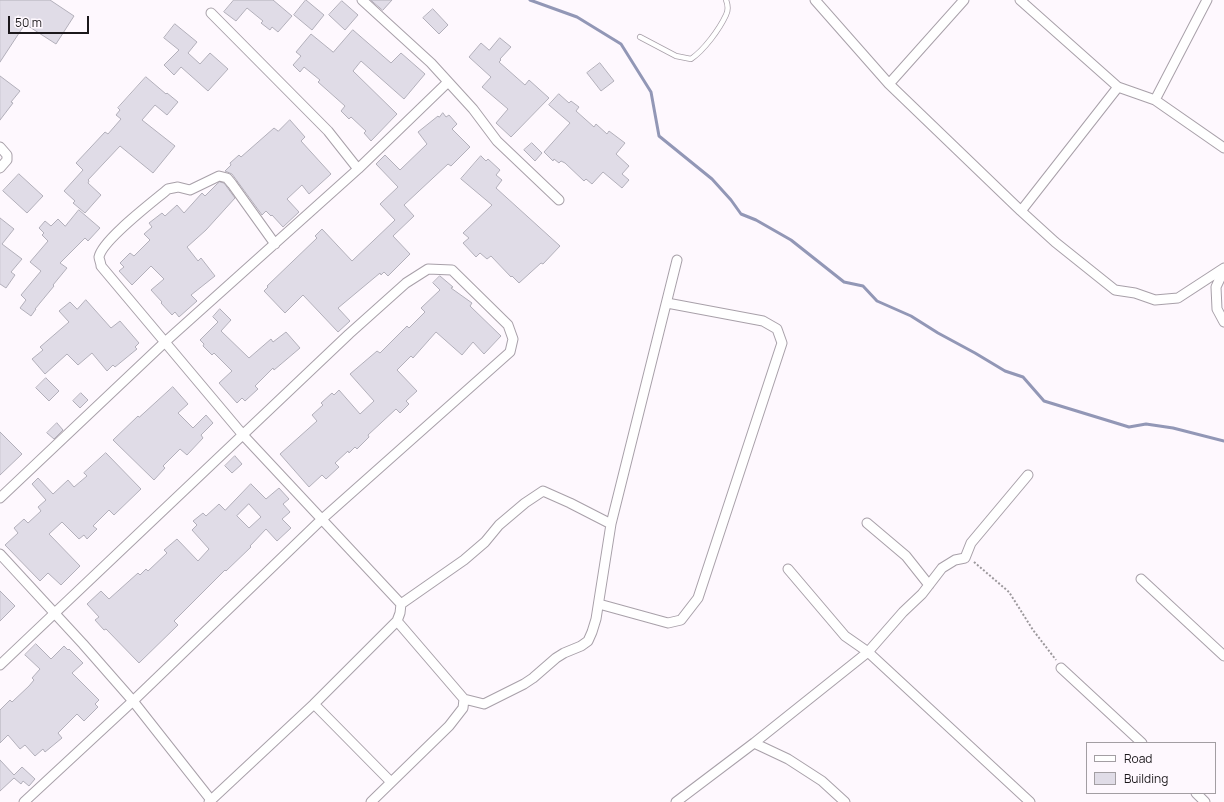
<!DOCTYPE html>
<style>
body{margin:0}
#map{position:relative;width:1224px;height:802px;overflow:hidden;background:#fef8fe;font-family:Manrope,sans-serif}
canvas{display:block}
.legend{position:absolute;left:1086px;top:742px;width:130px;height:52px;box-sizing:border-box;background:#fef8fe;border:1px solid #a39ea3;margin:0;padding:5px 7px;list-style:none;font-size:12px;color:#1b181b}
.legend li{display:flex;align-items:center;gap:8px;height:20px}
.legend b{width:20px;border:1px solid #a39ea3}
.scale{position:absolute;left:8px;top:16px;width:81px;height:18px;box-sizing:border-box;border:2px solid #1b181b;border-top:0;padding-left:5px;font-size:12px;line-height:14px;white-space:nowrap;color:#1b181b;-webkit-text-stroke:3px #fef8fe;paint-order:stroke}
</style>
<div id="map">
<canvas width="1224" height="802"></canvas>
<ul class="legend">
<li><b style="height:5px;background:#fff"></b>Road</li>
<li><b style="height:11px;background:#e0dce7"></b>Building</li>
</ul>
<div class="scale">50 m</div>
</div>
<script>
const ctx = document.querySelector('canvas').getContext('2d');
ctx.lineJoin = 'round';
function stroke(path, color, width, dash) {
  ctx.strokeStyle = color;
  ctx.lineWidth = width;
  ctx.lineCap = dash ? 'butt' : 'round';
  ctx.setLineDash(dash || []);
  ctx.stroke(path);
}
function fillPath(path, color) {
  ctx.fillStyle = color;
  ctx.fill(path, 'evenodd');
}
stroke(new Path2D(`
 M530 0 577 17 621 44 651 92 659 136 712 179 731 200 741 214 756 220 791 240 844 282 863 286 877 301 911 316 938 333 975 353 1005 371 1023 377 1044 401 1129 427 1146 424 1173 428 1224 441`), '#9297b6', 3);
const building = new Path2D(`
 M0 0H50L74 16 56 44 25 24 0 62Z
 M234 0H273L292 16 278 32 272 27 270 30 261 23 263 21 247 8 236 21 224 12Z
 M306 0 324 15 312 30 294 15Z
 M371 0H392L383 10Z
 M342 1 358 15 345 30 329 15Z
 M433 9 448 25 439 34 423 18Z
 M175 24 197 42 188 53 200 64 210 53 228 69 208 91 181 67 174 75 164 65 179 50 164 38Z
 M353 30 391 63 401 53 425 74 404 99 361 61 353 71 397 114 371 141 364 133 366 131 351 117 349 119 341 111 345 106 318 82 320 80 304 67 300 72 293 65 301 56 296 52 311 34 333 52Z
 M500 38 511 47 500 59 501 60 499 62 525 85 529 80 549 98 511 137 496 123 508 109 482 87 491 77 469 57 481 43 489 50Z
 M600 63 614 81 601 91 587 73Z
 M0 76 20 91 11 102 13 103 0 120Z
 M146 77 166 94 167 93 178 102 167 115 155 105 142 120 175 146 153 173 120 146 88 180 89 181 88 183 101 195 85 213 73 203 75 201 64 191 83 170 76 163 105 132 108 134 121 119 116 115 120 110 118 108Z
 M559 94 569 103 571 101 579 107 576 111 594 127 596 124 607 134 609 131 625 143 616 154 629 166 622 174 629 180 622 188 603 172 592 184 586 179 584 181 565 163 561 161 559 163 554 159 553 161 544 152 570 123 549 105Z
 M443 113 446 117 449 115 457 124 452 129 470 147 451 166 448 164 404 205 414 216 393 236 410 254 388 276 384 272 381 275 380 273 338 308 350 321 338 332 303 295 285 313 264 291 268 287 267 286 317 238 315 236 322 229 352 261 394 221 395 220 380 204 398 187 376 164 385 155 400 170 427 144 418 132 438 116 439 117Z
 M290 120 305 137 301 141 331 174 309 194 302 185 287 199 299 212 283 227 272 215 271 216 266 211 262 215 232 174 225 171 231 165 230 163 239 155 241 157 274 128 278 131Z
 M532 143 542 153 535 161 524 150Z
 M481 156 486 161 488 159 500 170 496 175 502 180 496 188 560 246 543 264 541 263 519 283 512 276 511 277 491 256 487 259 480 253 476 257 463 243 469 238 463 233 492 205 461 179Z
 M19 174 43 196 27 213 3 191Z
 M220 182 224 183 235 198 206 230 187 247 198 261 201 258 215 276 191 295 197 301 179 317 175 312 172 315 161 303 162 302 151 290 164 279 151 266 132 285 119 271 124 267 120 263 130 253 134 256 150 240 144 234 152 227 149 223 162 213 165 216 177 205 184 213 202 193 205 196 217 184Z
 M79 210 100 228 88 241 85 238 60 263 67 268 53 285 54 286 35 309H36L31 316 20 308 26 300 21 295 41 271 30 262 48 241 42 235 44 233 39 228 45 221 51 226 58 219 65 226Z
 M0 218 14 229 2 244 22 259 11 272 15 275 6 288 0 284Z
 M440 276 453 287 451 288 472 303 470 306 501 336 484 354 473 342 462 355 436 332 413 358 411 356 397 370 417 391 406 401 409 404 400 413 396 409 368 435 369 437 357 449 355 447 349 453 348 451 335 463 339 467 326 479 322 475 309 487 280 454 317 421 312 415 323 405 321 403 332 393 334 395 339 390 360 414 374 401 350 374 377 351 380 353 407 326 409 328 425 312 421 308 440 290 433 283Z
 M86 300 111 328 120 321 139 343 135 347 137 349 115 367 113 365 107 371 92 353 78 365 67 354 45 374 32 359 43 350 40 347 69 322 59 311 70 302 77 309Z
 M220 309 231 320 221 331 249 358 271 339 273 342 286 332 300 348 274 370 273 368 255 386 258 389 245 401 242 398 237 403 219 383 232 371 214 353 212 355 203 346 204 344 200 340 218 322 213 317Z
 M46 378 59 391 49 401 36 388Z
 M173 387 188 404 178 413 193 428 206 415 213 423 201 435 203 438 187 455 180 449 163 466 165 468 154 480 113 440 138 416 139 417Z
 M81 393 88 400 80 408 73 401Z
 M57 423 63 430 54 439 47 433Z
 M0 432 22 454 0 475Z
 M106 453 141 489 114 515 109 510 93 526 97 529 87 539 84 535 79 539 62 522 49 534 80 566 61 585 48 573 40 581 5 545 18 533 14 528 24 519 28 523 41 511 38 507 46 500 32 484 38 478 53 494 68 480 74 487 87 476 84 473Z
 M235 456 242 464 232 473 225 466Z
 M251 484 266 499 279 488 289 499 283 504 290 512 282 519 291 528 277 541 266 529 250 546 251 547 226 571 225 570 174 621 178 625 139 663 106 629 104 630 95 620 99 617 87 604 101 591 109 599 138 573 140 575 146 569 148 571 167 553 164 550 177 539 198 561 209 549 192 530 197 525 193 521 203 513 206 516 219 504 225 510ZM249 504 261 517 249 528 237 516Z
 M0 591 15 606 0 621Z
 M36 644 51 659 64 646 68 650 69 649 83 663 72 673 99 700 95 704 98 707 84 721 77 714 58 733 62 738 45 752 43 749 35 756 25 745 20 749 8 735 0 743V710L10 700 12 702 29 686 34 680 32 678 40 669 25 655Z
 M0 760 14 775 22 767 35 779 29 786 23 781 21 784 14 778 0 791Z`);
fillPath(building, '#e0dce7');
stroke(building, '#b2afba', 1);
const service = new Path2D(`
 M640 37 676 56 691 59C704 50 719 30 726 15 728 11 728 5 726 0`);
const minor = new Path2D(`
 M362 0 431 63 473 109 497 141 559 200
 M815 0 889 84 964 0
 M1020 0 1118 87 1155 100 1224 148
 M211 13 328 131 358 169
 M889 84 1021 211 1055 242 1115 290 1135 293 1155 300 1178 298 1224 268
 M1155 100 1207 0
 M0 147 7 155V160L0 168
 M1021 211 1118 87
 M275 244 232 184 227 178 219 176 190 190 178 187 168 189C154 201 102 240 99 257 99 259 101 263 101 266L243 435 401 604
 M1224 270 1216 287 1217 309 1224 322
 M0 498 165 342 358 169 448 82
 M867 523 906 556 929 585
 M0 554 83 644 133 701 211 800
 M788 569 845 636 868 652 1030 802
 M1141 579 1224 656
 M599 604 668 623 681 620 698 598 782 343 777 329 763 321 667 303
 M0 665 349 334 406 283 428 269 452 270 508 325 513 339 510 352 321 520 133 701 24 802
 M1061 668 1142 743
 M464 699 484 704 524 684 533 678 556 658 564 653 581 646 588 641 592 632 596 619 611 524 677 260
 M314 704 391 782
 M754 743 788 759 822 781 845 802
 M1196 793 1205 802
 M209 802 314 704 397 621 400 613 401 604 464 560 485 542 499 525 525 503 543 491 570 503 611 524
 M371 802 449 726 463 708 464 699 397 621
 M676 802 754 743 868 652 903 612 922 594 942 568 955 560 965 558 971 543 1028 475`);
stroke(service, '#a8a0a9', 6);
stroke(minor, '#a8a0a9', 11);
stroke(new Path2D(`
 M974 562 1009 592 1033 630 1056 660`), '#9c989c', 2, [2, 2]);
stroke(service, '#fff', 4.5);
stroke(minor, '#fff', 9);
</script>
